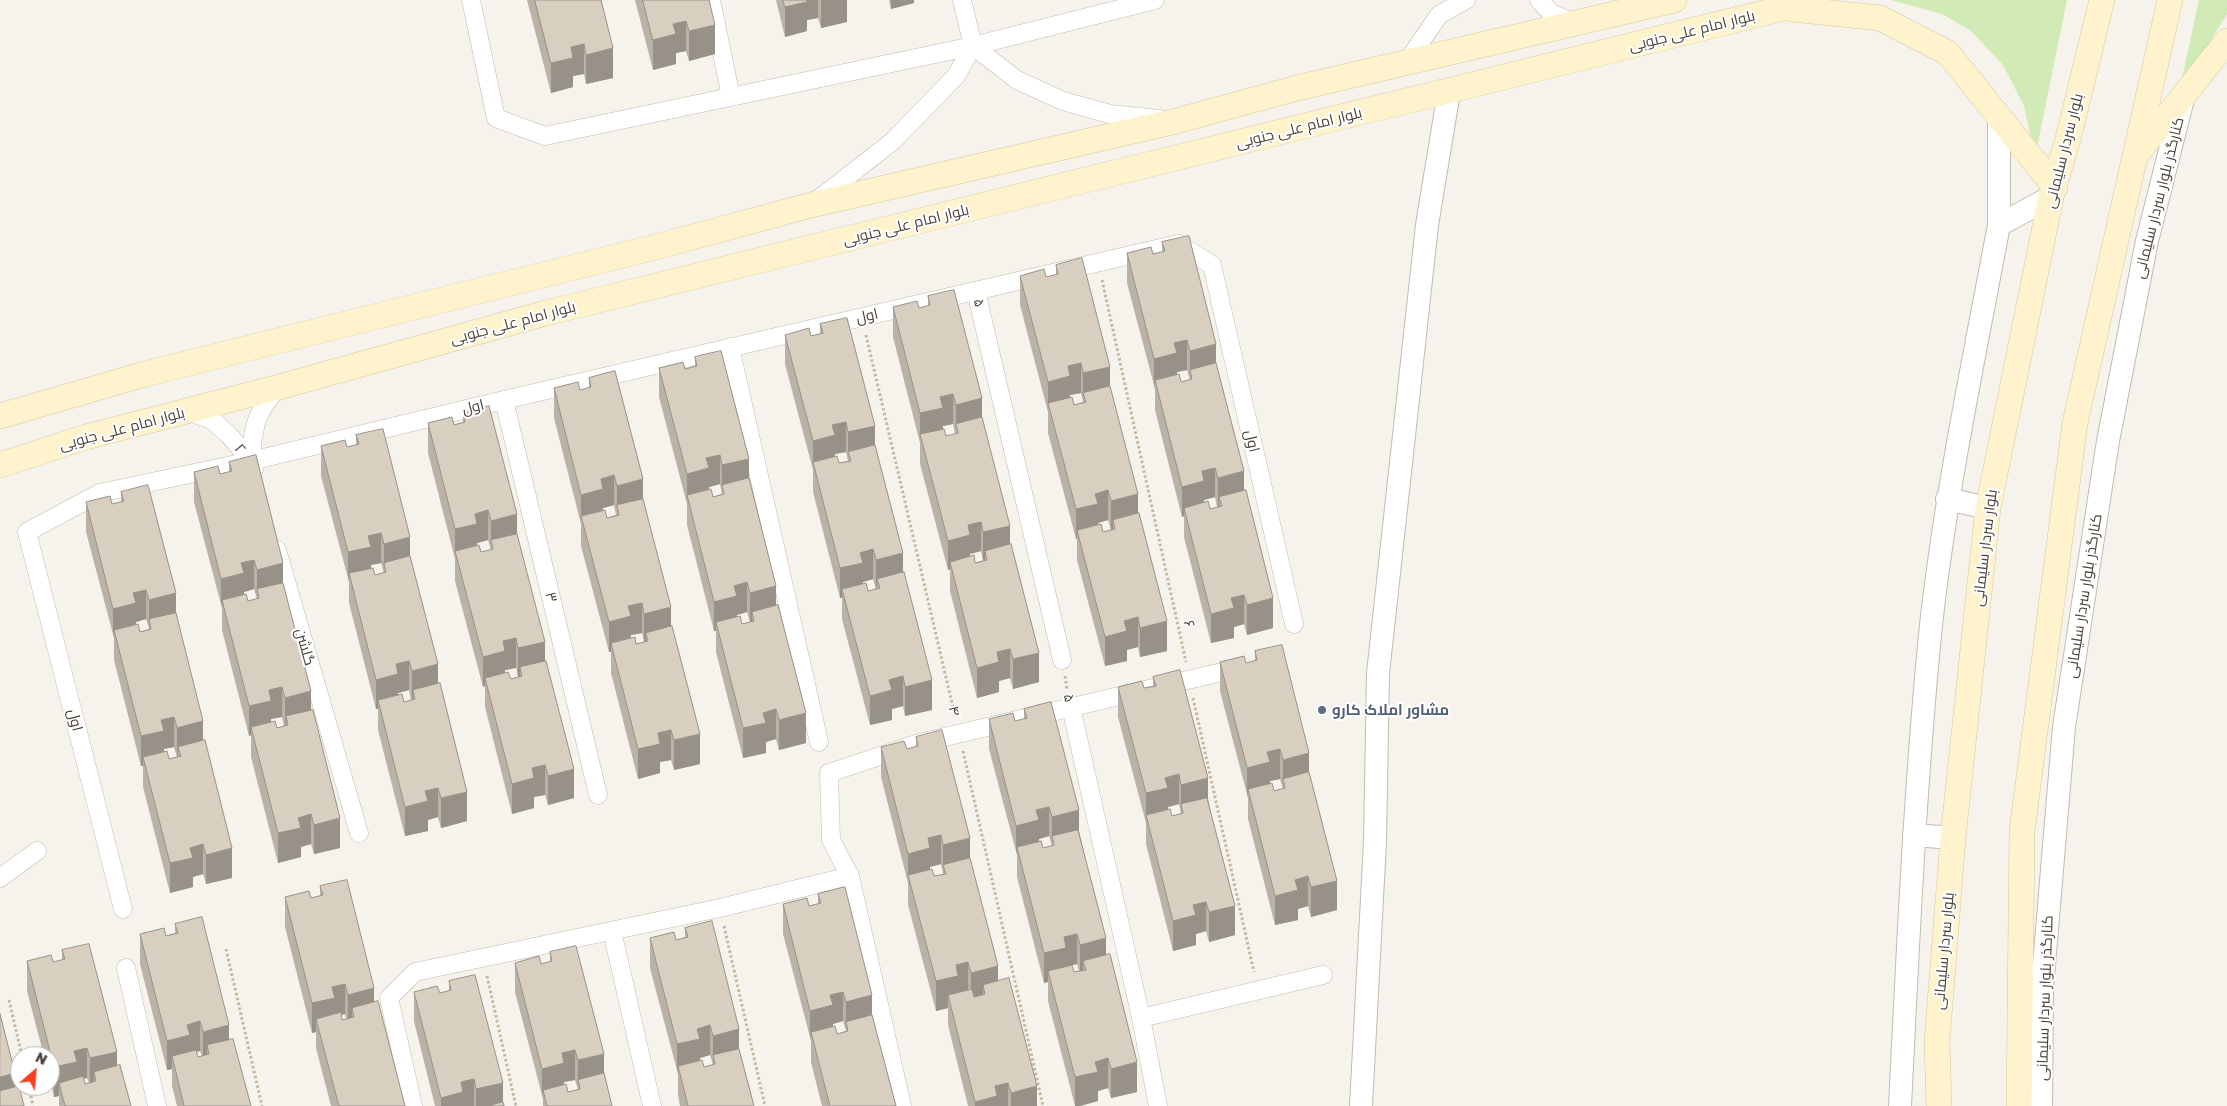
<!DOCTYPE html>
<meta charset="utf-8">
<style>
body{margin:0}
#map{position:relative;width:2227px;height:1106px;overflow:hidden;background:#f6f3ec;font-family:"Golos Text",sans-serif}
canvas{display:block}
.north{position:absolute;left:10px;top:1046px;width:50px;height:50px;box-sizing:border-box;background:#fff;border:1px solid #b7b4b0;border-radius:50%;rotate:27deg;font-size:14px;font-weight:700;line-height:20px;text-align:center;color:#4b4439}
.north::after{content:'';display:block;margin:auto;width:18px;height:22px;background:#fc3f1d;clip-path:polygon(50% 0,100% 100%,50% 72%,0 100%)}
</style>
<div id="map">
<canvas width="2227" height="1106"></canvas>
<div class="north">N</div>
</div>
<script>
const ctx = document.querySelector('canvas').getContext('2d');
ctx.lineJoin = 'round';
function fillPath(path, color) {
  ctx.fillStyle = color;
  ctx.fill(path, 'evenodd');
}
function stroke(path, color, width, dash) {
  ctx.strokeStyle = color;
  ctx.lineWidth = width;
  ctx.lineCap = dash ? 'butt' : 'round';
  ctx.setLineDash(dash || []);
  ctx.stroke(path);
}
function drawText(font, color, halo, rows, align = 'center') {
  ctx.font = font + ' "Golos Text",Cairo,sans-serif';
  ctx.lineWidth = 4;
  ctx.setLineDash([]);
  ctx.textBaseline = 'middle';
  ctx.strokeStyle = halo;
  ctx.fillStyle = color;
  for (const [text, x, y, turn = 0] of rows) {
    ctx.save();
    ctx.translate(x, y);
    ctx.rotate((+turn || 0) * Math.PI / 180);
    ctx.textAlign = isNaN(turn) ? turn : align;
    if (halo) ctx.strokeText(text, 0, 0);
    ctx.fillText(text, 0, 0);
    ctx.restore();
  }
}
fillPath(new Path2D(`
 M1891 0H2067L2035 157 2024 106 2003 65 1971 31 1942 14Z
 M2199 0H2227V14L2179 92Z`), '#d2eab5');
const minor = new Path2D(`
 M471 0 496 118 545 136 973 46 1155 0
 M711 0 731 97
 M962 0 973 46 1017 80 1063 101 1110 114 1160 119
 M1539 0 1551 13 1573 23
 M1406 63 1439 15 1466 0
 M816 201 893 141 956 76 973 46
 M976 291 1062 660
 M730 347 819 742
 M504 400 598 795
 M187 411 212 420 229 435 251 461
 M254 470C249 452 253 422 264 406 268 399 274 393 279 387
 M277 550 359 833
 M1071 707 1141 1018 1158 1106
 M850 876 902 1106
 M0 878 37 851
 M123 909 27 532 100 493 251 461 504 400 1178 244 1212 265 1294 624
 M612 931 652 1106
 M126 968 157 1106
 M1141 1018 1323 975
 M413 1106 389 998 415 972 720 908 850 876 831 840 829 773 919 743 1243 667`);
const tertiary = new Path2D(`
 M1999 225V119
 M1947 499 1988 508
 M1914 835 1953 838
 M1361 1106 1375 842 1378 673 1427 225 1449 92
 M1900 1106C1908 946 1915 785 1931 625 1946 491 1974 358 1999 225L2051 197
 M2041 1106 2042 989 2064 727 2108 441 2147 241 2184 95`);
const secondary = new Path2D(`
 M1793 9 1880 18 1948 53 2055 187
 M2137 154 2227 41
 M0 416 145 374 663 245 811 205 1176 121 1297 88 1674 0
 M0 465 86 437 279 387 546 313 1816 0
 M1939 1106 1937 1041 1953 838 1988 508 2051 197 2069 135 2102 0
 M2019 1106 2022 831 2075 423 2170 0`);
stroke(minor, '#c2bbae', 19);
stroke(tertiary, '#c2bbae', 24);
stroke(secondary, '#d6c79b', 26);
stroke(new Path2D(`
 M1102 280 1186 662
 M866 335 955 716
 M1065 676 1067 689
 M1193 698 1254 972
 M963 751 1043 1106
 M724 926 765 1106
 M226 949 262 1106
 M487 976 516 1106
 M9 1000 22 1056
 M29 1086 33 1106`), '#c4b79f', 3, [2.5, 2.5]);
stroke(minor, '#fff', 18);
stroke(tertiary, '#fff', 22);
stroke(secondary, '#fff3cd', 25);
fillPath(new Path2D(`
 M527 0H601L613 78 586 84 584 74 573 76V87L551 93Z
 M635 0H709L715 54 689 61 686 51 676 53V64L653 70Z
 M776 0H847V22L821 28 818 18 807 20V31L785 37Z
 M889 0H914V3L891 9Z
 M1162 242 1216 363 1273 628 1247 635 1244 624 1234 627V638L1211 643 1184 537V516L1182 517 1155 410V389L1127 283V253L1153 254 1162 252ZM1187 370 1190 380 1181 382 1177 375V372ZM1215 497 1217 507 1210 509 1204 502V500Z
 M1056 265 1110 387 1167 651 1140 657 1138 647 1127 650V661L1105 666 1077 560V539H1076L1048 433V412L1020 305V276L1046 277 1056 275ZM1081 393 1083 402 1074 405 1070 397V395ZM1108 520 1111 530 1103 532 1098 525V523Z
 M928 296 982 418 1039 682 1013 689 1010 678 999 681V692L977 698 950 591V570H948L920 464V443L893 337V307L919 308 928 306ZM953 424 955 434 946 436 943 429V426ZM981 551 983 561 975 563 970 556V554Z
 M820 324 875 446 932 710 905 716 903 706 892 709V720L870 725 842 619V598H840L813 492V470L785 364V335L811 336 820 334ZM846 452 848 461 839 463 835 457V454ZM873 579 876 589 868 591 863 584V582Z
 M695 357 749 478 806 743 779 750 776 739 766 742V753L743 758 716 652V631H714L687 525V504L659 397V368L685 369 695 367ZM720 484 722 494 713 497 709 490V487ZM747 612 750 622 742 624 737 617V615Z
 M589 378 643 499 700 764 674 770 671 760 660 762V773L638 779 611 673V652H609L581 546V524L554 418V388L580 390 589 387ZM614 505 616 515 607 518 603 510V508ZM642 633 644 642 636 644 631 638V635Z
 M463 413 517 534 574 798 548 805 545 795 534 797V808L512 814 485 707V686L483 687 455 581V559L428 453V423L454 425 463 422ZM488 540 491 550 481 552 477 545V543ZM516 668 518 677 511 679 505 673V670Z
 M356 435 410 556 467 821 441 828 438 817 428 820V831L405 836 378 730V709H376L349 603V582L321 476V446L347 447 356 445ZM381 563 384 573 375 575 371 568V565ZM409 690 411 700 404 702 398 695V693Z
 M229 462 283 583 340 848 314 854 311 844 301 847V857L278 863 251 757V735L249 736 222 630V608L194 502V472L220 474 229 472ZM254 589 257 599 248 601 244 595V592ZM282 717 284 726 277 728 271 722V719Z
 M121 492 176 613 232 878 206 884 203 874 193 877V887L170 893 143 787V766H141L114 660V638L86 532V502L112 504 121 502ZM146 619 149 629 140 632 136 625V622ZM174 747 177 757 169 759 164 752V749Z
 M1255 651 1309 772 1337 910 1311 917 1308 906 1298 909V920L1275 925 1248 819V798L1220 691V662L1246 663 1255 661ZM1280 779 1283 789 1274 791 1270 784V781Z
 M1153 677 1208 798 1235 935 1209 942 1206 931 1196 934V945L1173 951 1146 844V823L1118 717V687L1144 688 1153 686ZM1179 804 1181 814 1172 816 1168 809V807Z
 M1024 709 1079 831 1137 1092 1111 1098 1108 1088 1098 1091V1101L1080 1106H1075L1048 1001V982L1044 983 1017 877V855L989 749V719L1015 721 1024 719ZM1049 836 1052 846 1043 848 1039 841V839ZM1077 964 1079 971 1074 972 1072 965Z
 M916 737 970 859 998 981 1037 1106H968L948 1025V1008L936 1011 908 905V883L881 777V747L907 749 916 747ZM941 864 943 874 934 876 930 869V867Z
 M320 886 374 1002 405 1106H331L316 1048V1032L312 1033 285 927V897L311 898 320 896ZM345 1014 346 1019 342 1020 341 1015Z
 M818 894 872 1015 896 1106H822L811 1062V1041L783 934V904L809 906 818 904ZM843 1021 846 1031 837 1034 833 1027V1024Z
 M175 924 229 1040 251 1106H177L172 1086V1069L167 1070 140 964V934L166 936 175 933ZM200 1051 202 1056 198 1057 196 1052Z
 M685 928 739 1049 754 1106H680L678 1095V1074L650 968V938L676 940 685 937ZM710 1055 713 1065 704 1067 700 1060V1058Z
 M62 950 117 1066 131 1106H59V1096L54 1097 50 1080V1056H44L27 991V961L53 962 62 960ZM87 1078 89 1083 85 1084 83 1079Z
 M550 952 604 1073 612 1106H543V1099L515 992V963L541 964 550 962ZM575 1080 578 1089 568 1092 564 1085V1082Z
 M449 981 503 1103 504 1106H435L414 1021V992L440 993 449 991Z`), '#bab2a6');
fillPath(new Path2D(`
 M805 0H818V18L807 20V31L785 37V7Z
 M821 0H847V22L821 28Z
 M891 0H914V3L891 9Z
 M686 21V51L676 53V64L653 70V40L673 24Z
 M715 25V54L689 61V31Z
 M584 44V74L573 76V87L551 93V63L571 47Z
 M613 48V78L586 84V55Z
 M1187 340V370L1177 372V383L1155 380 1154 389V359L1174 343Z
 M1216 344V373L1190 370V380V351Z
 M1081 363V393L1070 395V406L1048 403V412V382L1068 366Z
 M1110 367V396L1083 393V373Z
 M953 394V424L943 426V437L920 434V443V413L940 397Z
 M982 398V428L956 424V434V405Z
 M846 422V452L835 454V465L813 462V471V441L832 425Z
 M875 426V455L848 452V462V432Z
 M720 455V484L709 487V498L687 495V504V474L706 458Z
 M749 459V488L722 485V465Z
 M1215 468V497L1204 500V511L1184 508V516L1182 517V487L1202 471Z
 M1244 471V501L1219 497V507L1218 508V478Z
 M614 475V505L603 508V519L581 516V524V495L601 479Z
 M643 479V509L617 505V516V486Z
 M1108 490V520L1098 523V534L1077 530V539H1076V509L1095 494Z
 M1138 494V524L1113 520V530L1111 531V501Z
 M488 510V540L477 543V553L455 551V559V529L475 514Z
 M517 514V544L491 541V521Z
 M981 522V551L970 554V565L950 562V570H948V541L968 525Z
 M1010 526V555L985 551V562H983V532Z
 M381 533V563L371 565V576L349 573 348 582V552L368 536Z
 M410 537V567L384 563V544Z
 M873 549V579L863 582V592L842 589V598H840V568L860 553Z
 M903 553V583L877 579V589L876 590V560Z
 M254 560V589L244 592V603L222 600 221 608V579L241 563Z
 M283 563V593L257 590V570Z
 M747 582V612L737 615V626L716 622V631H714V602L734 586Z
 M776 586V616L752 612V622L750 623V593Z
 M146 590V619L136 622V633L114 630 113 638V609L133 593Z
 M176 593V623L149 620V600Z
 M1244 595V624L1234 627V638L1211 643V614L1231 598Z
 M1273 598V628L1247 635V605Z
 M642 603V633L631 635V646L611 643V652H609V622L628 606Z
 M671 607V636L646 633V643H644V614Z
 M1138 617V647L1127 650V661L1105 666V637L1124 621Z
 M1167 621V651L1140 657V628Z
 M516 638V668L505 670V681L485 678V686L483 687V657L503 641Z
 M545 642V671L520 667V678H518V648Z
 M1010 649V678L999 681V692L977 698V668L997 652Z
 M1039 653V682L1013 689V659Z
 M409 661V690L398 693V704L378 700V709H376V680L396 664Z
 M438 664V694L413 690V701H412V671Z
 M903 676V706L892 709V720L870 725V696L889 680Z
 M932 680V710L905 716V687Z
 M282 687V717L271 719V730L251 727V735L249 736V706L269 690Z
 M311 691V721L286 716V727H285V698Z
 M776 709V739L766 742V753L743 758V728L763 713Z
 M806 713V743L779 750V720Z
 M174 717V747L164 749V760L143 757V766H141V736L161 720Z
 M203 721V751L178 747V757H177V728Z
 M671 730V760L660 762V773L638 779V749L658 733Z
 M700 734V764L674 770V740Z
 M1280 749V779L1270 781V792L1248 789 1247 798V768L1267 752Z
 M1309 753V782L1283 780V760Z
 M545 765V795L534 797V808L512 814V784L532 768Z
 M574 769V798L548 805V776Z
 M1179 774V804L1168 807V817L1146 815V823V793L1165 778Z
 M1208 778V808L1181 804V814V785Z
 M438 788V817L428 820V831L405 836V807L425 791Z
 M467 792V821L441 828V798Z
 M1049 807V836L1039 839V850L1017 847 1016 855V826L1036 810Z
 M1079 810V840L1052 836V847V817Z
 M311 814V844L301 847V857L278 863V833L298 818Z
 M340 818V848L314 854V825Z
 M941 835V864L930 867V878L908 875V884V854L928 838Z
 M970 838V868L943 865V845Z
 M203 844V874L193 877V887L170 893V863L190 848Z
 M232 848V878L206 884V855Z
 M1308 876V906L1298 909V920L1275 925V896L1295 880Z
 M1337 881V910L1311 917V887Z
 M1206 902V931L1196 934V945L1173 951V921L1193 905Z
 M1235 906V935L1209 942V912Z
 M1077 934V964L1048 971V982L1044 983V953L1064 937Z
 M1106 938V968L1086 970 1083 961V974H1080V945Z
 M968 962V992L948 995V1008L936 1011V981L956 965Z
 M998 966V996L985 994 983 985V999L971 1002V973Z
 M345 984V1014L335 1016 316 1019V1032L312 1033V1003L332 987Z
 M374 988V1018L354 1017 352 1008V1023L348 1024V995Z
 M843 992V1021L833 1024V1035L811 1032 810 1041V1011L830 995Z
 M872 995V1025L846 1022V1002Z
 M200 1021V1051L190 1054 172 1056V1069L167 1070V1041L187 1025Z
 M229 1025V1055L209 1054 207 1045V1061L203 1062V1032Z
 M710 1025V1055L700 1058V1069L678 1066 677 1074V1044L697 1029Z
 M739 1029V1059L713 1055V1066V1036Z
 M87 1048V1078L77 1080 59 1083V1096L54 1097V1067L74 1051Z
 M575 1050V1080L564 1082V1093L543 1090 542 1099V1069L562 1053Z
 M117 1052V1082L96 1081 94 1072V1087L90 1088V1058Z
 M604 1054V1083L578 1080V1060Z
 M1108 1058V1088L1098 1091V1101L1080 1106H1075V1077L1095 1062Z
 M1137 1062V1092L1111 1098V1069Z
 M15 1073V1102L0 1106V1077Z
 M474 1079V1106H441V1098L461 1082Z
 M503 1083V1106H476V1089Z
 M1008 1083V1106H975V1102L995 1086Z
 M1037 1086V1106H1011V1093Z`), '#979187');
const building = new Path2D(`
 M535 0H601L613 48 586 55 584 44 571 47 573 58 551 63Z
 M643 0H709L715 25 689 31 686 21 673 24 676 34 653 40Z
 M783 0H807V2L785 7Z
 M1189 236 1216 344 1190 351 1187 340 1174 343 1177 353 1154 359 1127 253 1151 247 1153 254 1165 251 1162 242Z
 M1082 258 1110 367 1083 373 1081 363 1068 366 1070 376 1048 382 1020 276 1044 269 1046 277 1058 274 1056 265Z
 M954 290 982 398 956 405 953 394 940 397 943 408 920 413 893 307 917 301 919 308 930 305 928 296Z
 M847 318 875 426 848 432 846 422 832 425 835 435 813 441 785 335 809 328 811 336 823 333 820 324Z
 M721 351 749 459 722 465 720 455 706 458 709 468 687 474 659 368 683 362 685 369 697 366 695 357Z
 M1216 363 1244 471 1218 478 1215 468 1202 471 1204 481 1182 487 1155 380 1179 374 1181 382 1192 379 1190 370Z
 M615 371 643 479 617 486 614 475 601 479 603 489 581 495 554 388 578 382 580 390 591 387 589 378Z
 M1110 386 1138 494 1111 501 1108 490 1095 494 1098 504 1076 509 1048 403 1072 397 1074 405 1086 402 1083 393Z
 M489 406 517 514 491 521 488 510 475 514 477 524 455 529 428 423 452 417 454 425 465 422 463 413Z
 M982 417 1010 526 983 532 981 522 968 525 970 535 948 541 920 434 944 429 946 436 958 433 956 424Z
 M383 429 410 537 384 544 381 533 368 536 371 547 348 552 321 446 345 440 347 447 359 444 356 435Z
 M875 445 903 553 876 560 873 549 860 553 863 563 840 568 813 462 837 456 839 463 851 461 848 452Z
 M256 455 283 563 257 570 254 560 241 563 244 573 221 579 194 472 218 466 220 474 232 471 229 462Z
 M749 478 776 586 750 593 747 582 734 586 737 596 714 602 687 495 711 489 713 497 724 494 722 485Z
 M148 485 176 593 149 600 146 590 133 593 136 603 113 609 86 502 110 496 112 504 124 501 121 492Z
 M1246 490 1273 598 1247 605 1244 595 1231 598 1234 608 1211 614 1184 508 1208 501 1210 509 1222 506 1219 497Z
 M643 499 671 607 644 614 642 603 628 606 631 616 609 622 581 516 605 510 607 518 619 515 617 505Z
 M1139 513 1167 621 1140 628 1138 617 1124 621 1127 631 1105 637 1077 530 1101 524 1103 532 1115 529 1113 520Z
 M517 534 545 642 518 648 516 638 503 641 505 651 483 657 455 551 479 545 481 552 493 549 491 540Z
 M1011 544 1039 653 1013 659 1010 649 997 652 999 662 977 668 950 562 974 555 975 563 987 560 985 551Z
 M410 556 438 664 412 671 409 661 396 664 398 674 376 680 349 573 373 568 375 575 386 572 384 563Z
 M904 572 932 680 905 687 903 676 889 680 892 690 870 696 842 589 866 583 868 591 880 588 877 579Z
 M283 583 311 691 285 698 282 687 269 690 271 701 249 706 222 600 246 594 248 601 259 598 257 589Z
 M778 605 806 713 779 720 776 709 763 713 766 723 743 728 716 622 740 616 742 624 754 621 752 612Z
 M176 613 203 721 177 728 174 717 161 720 164 731 141 736 114 630 138 624 140 632 151 629 149 619Z
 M672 626 700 734 674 740 671 730 658 733 660 744 638 749 611 643 635 637 636 644 648 641 646 633Z
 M1282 645 1309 753 1283 760 1280 749 1267 752 1270 762 1247 768 1220 662 1244 656 1246 663 1257 660 1255 651Z
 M546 661 574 769 548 776 545 765 532 768 534 778 512 784 485 678 508 672 511 679 522 676 520 667Z
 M1180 670 1208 778 1181 785 1179 774 1165 778 1168 788 1146 793 1118 687 1142 681 1144 688 1156 686 1153 677Z
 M440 683 467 792 441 798 438 788 425 791 428 801 405 807 378 700 402 694 404 702 415 699 413 690Z
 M1051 702 1079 810 1052 817 1049 807 1036 810 1039 820 1016 826 989 719 1013 713 1015 721 1027 718 1024 709Z
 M313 710 340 818 314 825 311 814 298 818 301 828 278 833 251 727 275 721 277 728 288 725 286 716Z
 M942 730 970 838 943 845 941 835 928 838 930 848 908 854 881 747 904 741 907 749 918 746 916 737Z
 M205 740 232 848 206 855 203 844 190 848 193 858 170 863 143 757 167 751 169 759 181 756 178 747Z
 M1309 772 1337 881 1311 887 1308 876 1295 880 1298 890 1275 896 1248 789 1272 783 1274 791 1285 788 1283 779Z
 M1207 798 1235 906 1209 912 1206 902 1193 905 1196 915 1173 921 1146 815 1170 809 1172 816 1183 813 1181 804Z
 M1078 830 1106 938 1080 945 1077 934 1064 937 1066 948 1044 953 1017 847 1041 841 1043 848 1054 845 1052 836Z
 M970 858 998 966 971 973 968 962 956 965 958 976 936 981 908 875 932 869 934 876 946 874 943 865Z
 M347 880 374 988 348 995 345 984 332 987 335 998 312 1003 285 897 309 891 311 898 323 895 320 886Z
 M845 887 872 995 846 1002 843 992 830 995 833 1005 810 1011 783 904 807 898 809 906 821 903 818 894Z
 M202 917 229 1025 203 1032 200 1021 187 1025 190 1035 167 1041 140 934 164 928 166 936 178 933 175 924Z
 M712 921 739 1029 713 1036 710 1025 697 1029 700 1039 677 1044 650 938 674 932 676 940 688 937 685 928Z
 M89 944 117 1052 90 1058 87 1048 74 1051 77 1062 54 1067 27 961 51 955 53 962 65 959 62 950Z
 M576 946 604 1054 578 1060 575 1050 562 1053 564 1063 542 1069 515 963 539 956 541 964 552 961 550 952Z
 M1110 954 1137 1062 1111 1069 1108 1058 1095 1062 1098 1072 1075 1077 1048 971 1072 965 1074 972 1086 970 1083 961Z
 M475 975 503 1083 476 1089 474 1079 461 1082 463 1092 441 1098 414 992 437 986 440 993 451 990 449 981Z
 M1009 978 1037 1086 1011 1093 1008 1083 995 1086 997 1096 975 1102 948 995 972 989 974 997 985 994 983 985Z
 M378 1001 405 1106H339L316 1019 341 1012 342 1020 354 1017 352 1008Z
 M0 1014 15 1073 0 1077Z
 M872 1015 896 1106H830L811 1032 835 1026 837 1034 848 1031 846 1022Z
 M233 1039 251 1106H184L172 1056 196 1050 198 1057 209 1054 207 1045Z
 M739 1049 754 1106H688L678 1066 702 1060 704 1067 715 1064 713 1055Z
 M120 1065 131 1106H65L59 1083 83 1076 85 1084 96 1081 94 1072Z
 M604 1073 612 1106H547L543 1090 566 1084 568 1092 580 1089 578 1080Z
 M19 1086 24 1106H0V1091Z
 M503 1102 504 1106H488Z`);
fillPath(building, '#d8cfc1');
stroke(building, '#979187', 1);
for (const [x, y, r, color] of [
 [1322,710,5,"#5c6f8a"]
]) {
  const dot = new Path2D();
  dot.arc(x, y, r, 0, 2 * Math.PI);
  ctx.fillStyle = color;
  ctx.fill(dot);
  stroke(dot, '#fff', 2);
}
drawText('15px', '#4b4439', '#fff', [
 ["بلوار امام علی جنوبی",1692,31,-14],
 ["بلوار امام علی جنوبی",1299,128,-14],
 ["بلوار سردار سلیمانی",2064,151,-76],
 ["کنارگذر بلوار سردار سلیمانی",2159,198,-76],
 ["بلوار امام علی جنوبی",906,225,-14],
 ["۵",979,303,77],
 ["اول",867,316,-13],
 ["بلوار امام علی جنوبی",513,323,-15],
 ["اول",473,407,-14],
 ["بلوار امام علی جنوبی",122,429,-15],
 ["اول",1252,441,77],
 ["۲",240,449,50],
 ["بلوار سردار سلیمانی",1985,548,-83],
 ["کنارگذر بلوار سردار سلیمانی",2084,596,-81],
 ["۳",551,597,77],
 ["۶",1189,624,78],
 ["گلشن",305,647,74],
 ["۵",1069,698,79],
 ["۴",954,711,77],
 ["اول",75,720,76],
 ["بلوار سردار سلیمانی",1944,951,-85],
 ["کنارگذر بلوار سردار سلیمانی",2045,998,-88]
]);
drawText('bold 15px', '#4e5e75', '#fff', [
 ["مشاور املاک کارو",1332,710]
], 'left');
</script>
